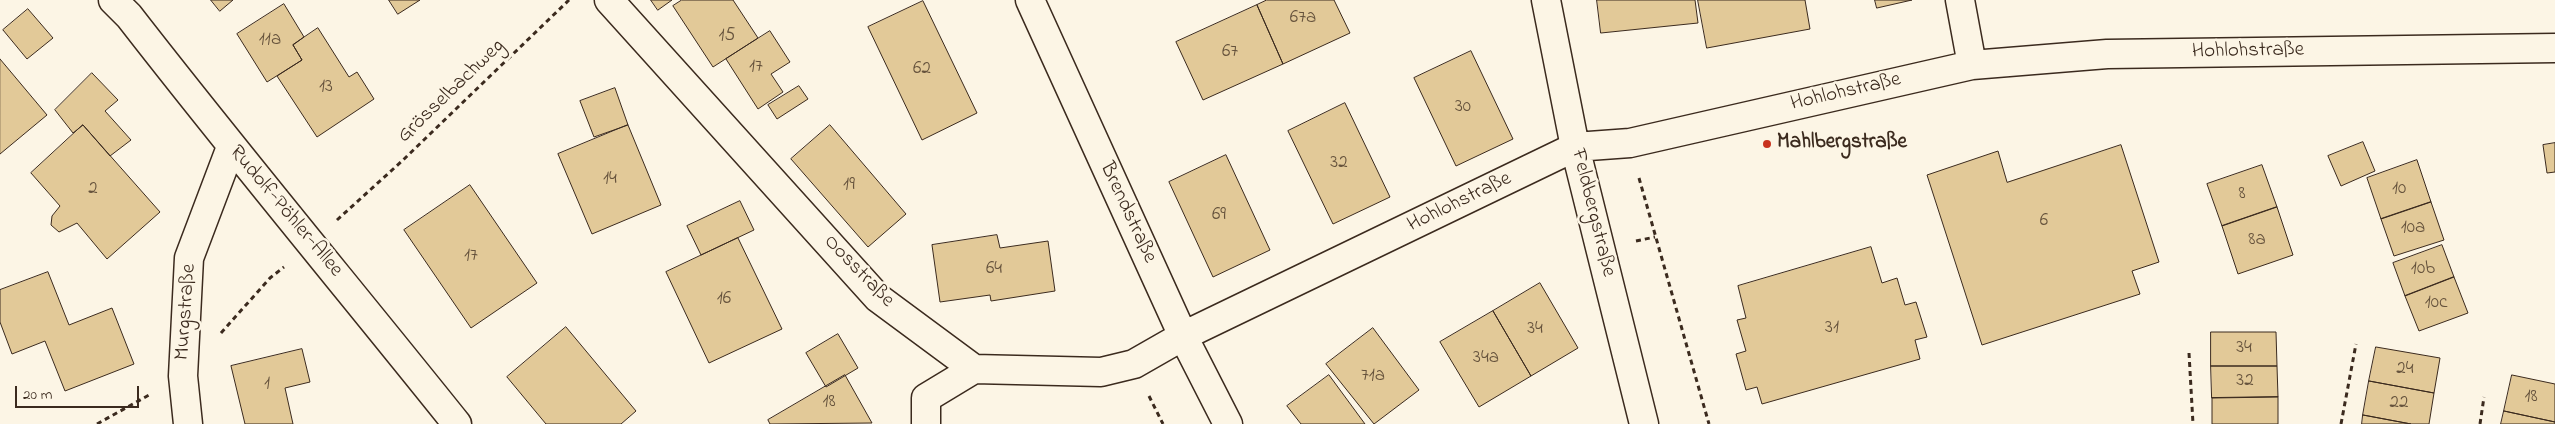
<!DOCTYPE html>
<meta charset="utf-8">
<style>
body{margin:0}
#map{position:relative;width:2555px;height:424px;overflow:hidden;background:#fcf5e5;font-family:"Indie Flower",sans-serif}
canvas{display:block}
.scale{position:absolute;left:15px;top:386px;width:124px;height:22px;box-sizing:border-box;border:2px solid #3b2a1e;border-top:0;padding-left:6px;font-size:15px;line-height:18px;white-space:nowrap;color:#3b2a1e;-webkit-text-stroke:4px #fcf5e5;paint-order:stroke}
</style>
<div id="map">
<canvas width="2555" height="424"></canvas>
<div class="scale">20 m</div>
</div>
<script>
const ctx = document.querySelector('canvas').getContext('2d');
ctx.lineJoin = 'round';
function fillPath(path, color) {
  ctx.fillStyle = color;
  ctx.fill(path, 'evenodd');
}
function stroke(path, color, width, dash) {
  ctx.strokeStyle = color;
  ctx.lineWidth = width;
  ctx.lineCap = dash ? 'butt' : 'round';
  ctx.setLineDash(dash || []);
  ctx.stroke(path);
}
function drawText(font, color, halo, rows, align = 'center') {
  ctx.font = font + ' "Indie Flower",sans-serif';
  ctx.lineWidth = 5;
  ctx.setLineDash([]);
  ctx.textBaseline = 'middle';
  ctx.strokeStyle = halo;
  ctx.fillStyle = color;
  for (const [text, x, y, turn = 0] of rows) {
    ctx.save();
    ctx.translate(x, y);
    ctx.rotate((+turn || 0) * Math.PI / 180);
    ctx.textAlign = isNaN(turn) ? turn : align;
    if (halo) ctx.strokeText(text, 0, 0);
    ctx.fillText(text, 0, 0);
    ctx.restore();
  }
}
const building = new Path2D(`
 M211 0H233L220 11Z
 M389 0H420L398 14Z
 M651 0H672L658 10Z
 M682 0H733L758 38 713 67 673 6Z
 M1267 0H1334L1350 33 1283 64 1257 5Z
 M1597 0H1695L1698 23 1601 33Z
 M1698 0H1805L1810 29 1707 48Z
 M1875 0H1912L1877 8Z
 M923 1 977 113 922 140 868 27Z
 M284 4 304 37 293 45 302 60 267 82 237 34Z
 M1257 5 1283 64 1203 100 1176 42Z
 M28 9 53 38 27 59 3 30Z
 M318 28 349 77 357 72 374 99 317 137 277 76 302 60 293 45Z
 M770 31 790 62 771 74 783 92 758 109 726 59Z
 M1471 51 1513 139 1456 166 1414 78Z
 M0 59 47 115 0 154Z
 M92 73 118 100 105 111 131 140 110 156 83 125 73 133 55 110Z
 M799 86 808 99 777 119 768 105Z
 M615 88 628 125 594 137 580 101Z
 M1345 103 1390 197 1333 224 1288 131Z
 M83 125 160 212 107 259 77 223 59 232 51 225 52 216 60 206 31 173Z
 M628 125 661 205 592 234 558 154Z
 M830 125 906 214 868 247 791 159Z
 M2363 142 2375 171 2341 186 2328 156Z
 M2555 143V172L2547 173 2543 145Z
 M2121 145 2159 262 2132 271 2140 294 1982 345 1927 175 1998 151 2007 182Z
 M1226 155 1270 250 1213 277 1169 182Z
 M2417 160 2431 202 2381 219 2367 178Z
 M2262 165 2277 207 2222 226 2207 184Z
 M470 185 537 283 471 328 404 230Z
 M740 201 754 230 701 255 687 226Z
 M2431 202 2444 240 2394 256 2381 219Z
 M2277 207 2293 255 2238 274 2222 226Z
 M997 235 1000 248 1048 241 1055 291 991 301 990 295 940 302 932 245Z
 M738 238 782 329 709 363 666 272Z
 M2442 245 2454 277 2405 296 2393 263Z
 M1871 247 1882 283 1897 278 1905 305 1916 302 1927 337 1915 340 1920 359 1762 404 1757 387 1746 390 1736 354 1746 351 1737 320 1746 318 1738 286Z
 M48 272 69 325 112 308 134 364 65 391 45 341 12 354 0 322V290Z
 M2454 277 2468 313 2419 331 2405 296Z
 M1540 283 1578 348 1531 376 1493 311Z
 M1493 311 1531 376 1479 407 1440 342Z
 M566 327 636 411 621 424H546L507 377Z
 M1373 328 1419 390 1374 424 1326 364Z
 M2211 332H2276L2277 366H2211Z
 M838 334 858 368 826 387 806 353Z
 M2376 347 2440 358 2434 393 2369 381Z
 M302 349 310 382 285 388 293 424H245L231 366Z
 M2211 366H2277L2278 397 2212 398Z
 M845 375 872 423 770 424 768 420Z
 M1329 375 1365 424H1301L1287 406Z
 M2512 375 2555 384V422L2504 411Z
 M2369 381 2434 393 2429 424H2411L2363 415Z
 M2278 397V424H2212V398Z
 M2504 411 2555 422V424H2501Z
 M2363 415 2411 424H2362Z`);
fillPath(building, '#e2c998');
stroke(building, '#3b2a1e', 1);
const minor = new Path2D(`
 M113 0 129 16C236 154 348 288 457 424
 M609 0 878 298 974 369 1101 372 1134 364 1183 336 1575 147 1630 143 1972 65 2107 54 2555 48
 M1030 0 1183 336 1228 424
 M1546 0 1575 147 1644 424
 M1960 0 1972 65
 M188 424 183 376 189 258 231 147
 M926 424V398L974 369`);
stroke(minor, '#3b2a1e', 31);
stroke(new Path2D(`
 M1639 178 1709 424
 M337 220 402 161 569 0
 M1636 241 1655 237
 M221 333 270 278 284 267
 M2189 353 2193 424
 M1149 396 1163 424
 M97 424 149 395
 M2341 424 2356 344
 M2480 424 2484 397`), '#3b2a1e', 3, [5, 4]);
stroke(minor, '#fcf5e5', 28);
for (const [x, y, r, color] of [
 [1767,144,5,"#c8321e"]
]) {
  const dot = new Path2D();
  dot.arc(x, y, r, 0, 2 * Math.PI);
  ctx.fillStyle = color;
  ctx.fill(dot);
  stroke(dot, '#fcf5e5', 2);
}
drawText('19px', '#65523c', null, [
 ["67a",1303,19],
 ["15",727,37],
 ["11a",270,41],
 ["67",1230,53],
 ["17",756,68],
 ["62",922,70],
 ["13",326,88],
 ["30",1463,108],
 ["32",1339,164],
 ["14",610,180],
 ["19",849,186],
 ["2",93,190],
 ["10",2399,190],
 ["8",2242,195],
 ["69",1219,216],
 ["6",2044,222],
 ["10a",2413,229],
 ["8a",2257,241],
 ["17",471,257],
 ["64",994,270],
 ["10b",2423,270],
 ["16",724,300],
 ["10c",2436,304],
 ["31",1832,329],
 ["34",1535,330],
 ["34",2244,349],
 ["34a",1486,359],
 ["24",2405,370],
 ["71a",1373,377],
 ["32",2245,382],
 ["1",267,385],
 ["18",2531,398],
 ["18",829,403],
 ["22",2399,404]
]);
drawText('21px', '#3b2a1e', '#fcf5e5', [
 ["Hohlohstraße",2248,52,-1],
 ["Grösselbachweg",452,92,-44],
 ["Hohlohstraße",1846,93,-13],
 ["Hohlohstraße",1460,203,-26],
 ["Rudolf-Pöhler-Allee",285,212,50],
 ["Brendstraße",1127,213,65],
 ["Feldbergstraße",1592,213,76],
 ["Oosstraße",858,272,46],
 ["Murgstraße",187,312,-86]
]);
drawText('bold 21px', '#3b2a1e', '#fcf5e5', [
 ["Mahlbergstraße",1777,144]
], 'left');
</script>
